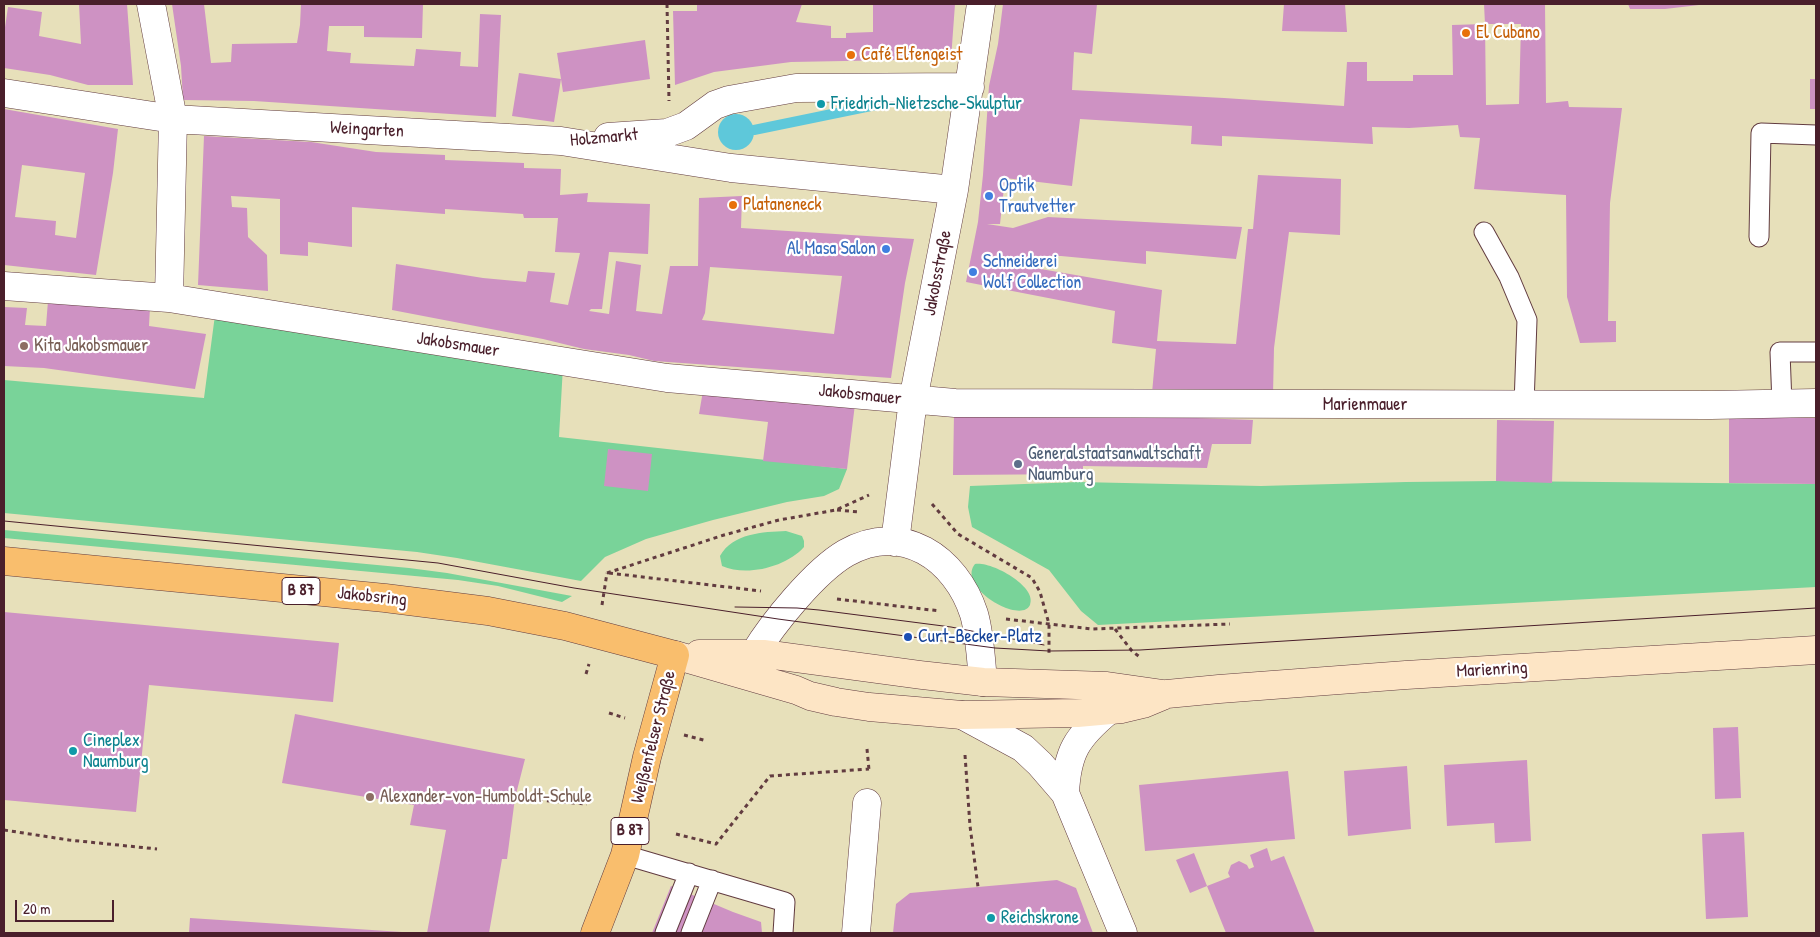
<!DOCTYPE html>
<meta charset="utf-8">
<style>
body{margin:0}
#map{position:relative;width:1820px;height:937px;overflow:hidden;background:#e7e0ba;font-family:"Patrick Hand",sans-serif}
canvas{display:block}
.frame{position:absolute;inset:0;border:5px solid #4a1f2b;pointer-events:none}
.scale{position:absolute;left:15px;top:900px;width:99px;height:22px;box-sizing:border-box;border:2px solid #4a1f2b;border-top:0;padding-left:6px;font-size:15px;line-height:18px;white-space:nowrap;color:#4a1f2b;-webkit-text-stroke:4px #fff;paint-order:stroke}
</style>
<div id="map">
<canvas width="1820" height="937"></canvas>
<div class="frame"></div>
<div class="scale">20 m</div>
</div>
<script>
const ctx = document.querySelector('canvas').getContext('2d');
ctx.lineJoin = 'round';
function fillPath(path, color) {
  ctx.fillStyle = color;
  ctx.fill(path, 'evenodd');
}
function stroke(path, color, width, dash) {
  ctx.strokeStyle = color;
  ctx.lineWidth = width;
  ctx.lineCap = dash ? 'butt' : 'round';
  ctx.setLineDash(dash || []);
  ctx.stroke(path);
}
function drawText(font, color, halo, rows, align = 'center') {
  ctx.font = font + ' "Patrick Hand",sans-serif';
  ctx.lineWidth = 4.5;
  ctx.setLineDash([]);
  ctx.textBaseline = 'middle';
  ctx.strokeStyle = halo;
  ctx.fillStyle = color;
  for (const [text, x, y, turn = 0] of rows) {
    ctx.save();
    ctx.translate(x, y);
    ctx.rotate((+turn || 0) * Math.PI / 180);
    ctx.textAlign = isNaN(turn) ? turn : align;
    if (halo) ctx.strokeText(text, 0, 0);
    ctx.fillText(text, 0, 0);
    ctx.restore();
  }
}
fillPath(new Path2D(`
 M215 315 563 366 559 437 847 469 839 489 824 496 787 502 713 520 646 539 605 557 581 581 457 558 417 552 4 513V380L204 398Z
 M1496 481 1816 484V587L1098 625 1081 611 1049 570 972 527 968 507 970 486 1079 482 1261 486 1406 482Z
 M4 530 409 568 447 573 572 596 562 602 498 586 458 580 4 538Z
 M786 531 802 536 804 541V547C786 567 747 577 722 566L720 556C733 533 763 532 786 531Z
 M975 564C992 561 1038 587 1030 605 1021 625 956 587 975 564Z`), '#79d399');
fillPath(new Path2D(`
 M718 132a18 18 0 1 1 36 0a18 18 0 1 1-36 0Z`), '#5ec8da');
stroke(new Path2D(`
 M754 130 910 98`), '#5ec8da', 10);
fillPath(new Path2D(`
 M79 4H127L133 85H88L50 75 4 68V34L8 7 42 12 39 36 81 44Z
 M172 4H204L211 63 231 62 232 44 297 43 300 25 301 4H423L422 38 364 37V26H329L327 51 351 53 350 63 414 66 416 49 461 52 460 66 478 67 480 14 501 15 496 117 254 101 183 100 181 66Z
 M697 4H802L796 22 831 26V38H846V33L873 32V4H955L951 59 791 62 714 72 675 85 673 11H697Z
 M1003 4H1097L1092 54 1074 52 1072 90 1224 98 1344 106 1347 62H1367V81H1413V75H1453L1452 25 1485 24 1486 105 1519 104 1521 24H1485L1484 4H1545L1546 103 1568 101 1569 107 1622 108 1610 203 1608 321H1616V342L1580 343 1567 297 1566 195 1474 189 1480 138 1460 137 1458 125 1409 128 1372 127 1373 144 1222 136V146L1191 144 1192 126 1080 119 1072 186 1005 178 1000 224H987L1013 228 1048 217 1242 227 1236 259 1146 251V264L1061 256H1037L1035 268 1162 290 1157 341 1236 344 1248 229H1253L1258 175 1341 179 1340 235 1289 232 1274 348 1273 395 1152 393 1156 349 1112 343 1115 311 966 282 978 222 983 175 989 86 998 44Z
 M1284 4H1345L1347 32 1282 31Z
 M1628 4H1699V5L1665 9H1630Z
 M645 40 650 79 563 92 557 53Z
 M519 73 561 79 554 122 512 116Z
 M1810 79H1816V109H1810Z
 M4 109 118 129 113 173 96 275 4 265ZM22 165 85 173 76 238 55 235 56 221 15 217Z
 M204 136 311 142 376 152 445 155V160L524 163V168L561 169 560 195 588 193 587 202 650 204 648 254 609 252 602 309H591L589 311 609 314 616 261 641 265 636 311 662 314 670 266H698L699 198 742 196 741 228 914 239 905 283 891 378 654 361 629 355 584 349 543 339 392 310 396 264 483 278 526 282 528 271 555 273 550 302 568 305 580 253 555 252 558 218H524L523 214 445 209V214L352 207V247L308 242V256L280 254V199L231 196 232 207 247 208 248 237 267 255 268 291 198 285ZM710 267 842 276 834 334 702 320 705 313Z
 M48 301 150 307 149 326 206 334 195 389 44 368 4 366V307L27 308 25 325 46 326Z
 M704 385 856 396 847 469 763 461 768 422 699 414Z
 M954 413 1085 414 1253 420 1251 444H1212L1207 468 1083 466V474L953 475Z
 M1729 417 1816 418V484L1729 483Z
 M1497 420 1554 421 1552 483 1496 481Z
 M608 449 652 454 648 491 604 486Z
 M4 612 339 643 333 702 149 685 136 812 4 800Z
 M295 714 525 759 515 798 507 859H502L489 933H427L446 830 410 825 414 805 282 783Z
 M1738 727 1741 798 1715 799 1713 728Z
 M1527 760 1531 841 1495 843 1494 823 1447 826 1444 765Z
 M1407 766 1411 829 1348 836 1344 771Z
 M1288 771 1295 839 1145 851 1139 785Z
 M1744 832 1748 917 1706 919 1702 834Z
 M1267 848 1271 861 1284 856 1315 933H1226L1207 886 1230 877 1228 873 1231 865 1239 861 1247 865 1249 869 1254 867 1250 855Z
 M1194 853 1207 886 1190 893 1176 860Z
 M1057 880 1076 888 1093 933H893L896 904 910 893Z
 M671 886 733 912 761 922 762 933H652Z
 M190 918 402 932 401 933H189Z`), '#ce92c3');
const lane = new Path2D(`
 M1484 232 1509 277 1527 320 1524 405
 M1759 237 1761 133 1816 135
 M1782 404 1780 352H1816
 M625 855 785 902 783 933
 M665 933 689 873
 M691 933 712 880`);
const street = new Path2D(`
 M151 4 173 119 169 298
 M4 93 173 119 561 141 731 168 954 190
 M608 137 667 133 686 126 715 105 729 100 796 88 970 87
 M4 286 169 298 667 378 955 403 1711 405 1816 403
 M895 542 913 400 954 190 981 4
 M754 654C773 623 815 571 846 553 902 521 956 558 974 614 980 635 981 659 983 682
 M962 715 1023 748 1040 764 1065 793 1123 933
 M1065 793C1067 752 1077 737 1108 711
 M856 933 867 803`);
const secondary = new Path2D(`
 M699 654H765L921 675 983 682 1107 686 1163 694
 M675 655 796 690 810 696 836 702 869 707 916 711 962 715 1077 713 1122 709 1143 704 1167 694 1219 689 1406 675 1816 650`);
const primary = new Path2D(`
 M4 561 385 598 488 611 565 626 675 655 647 757 625 855 595 933`);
stroke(lane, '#623c40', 21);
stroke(street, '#623c40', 29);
stroke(secondary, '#623c40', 29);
stroke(primary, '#623c40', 29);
stroke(new Path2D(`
 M667 4 669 101
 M932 504 958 534 1032 578 1040 592 1049 624V655
 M837 510 860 512
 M607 573 724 535 779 520 836 510 869 495
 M609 573 761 591
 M837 599 940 611
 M602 605 607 573
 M1006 619 1092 629 1230 624
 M1115 629 1132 651 1141 658
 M586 674 589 664
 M609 713 625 718
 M684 735 707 741
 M867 749 869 770
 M965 755 970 826 978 887
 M515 798 587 804
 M4 830 69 840 157 849
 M676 834 716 844 770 776 869 769`), '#623c40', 3, [4, 4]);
stroke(lane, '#fff', 19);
stroke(street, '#fff', 28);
stroke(secondary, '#fde5c5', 28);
stroke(primary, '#f9be6d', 28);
stroke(new Path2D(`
 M4 521 438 563 574 588 778 619 995 648 1049 651 1140 650 1816 608
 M735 607 797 608 819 610 951 627 1044 645`), '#4a1f2b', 1);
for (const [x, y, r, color] of [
 [1466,33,5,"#e8710a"],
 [851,55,5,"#e8710a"],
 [821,104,5,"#0f9aa8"],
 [989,196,5,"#3f7fe0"],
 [733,205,5,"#e8710a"],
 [886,249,5,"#3f7fe0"],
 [973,272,5,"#3f7fe0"],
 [24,346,5,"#8d6e63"],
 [1018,464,5,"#5c6f8a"],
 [908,637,5,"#1a4fb4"],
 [73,751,5,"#0f9aa8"],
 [370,797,5,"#8d6e63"],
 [991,918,5,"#0f9aa8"]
]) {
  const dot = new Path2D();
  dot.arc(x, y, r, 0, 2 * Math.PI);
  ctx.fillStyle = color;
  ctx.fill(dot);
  stroke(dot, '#fff', 2);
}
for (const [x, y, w] of [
 [301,591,38],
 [630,831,38]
]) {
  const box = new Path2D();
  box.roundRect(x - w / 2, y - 13.5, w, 27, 4);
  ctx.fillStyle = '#fff';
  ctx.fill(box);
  stroke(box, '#4a1f2b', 1);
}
drawText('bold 16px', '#4a1f2b', null, [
 ["B 87",301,591],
 ["B 87",630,831]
]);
drawText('18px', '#c56008', '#fff', [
 ["El Cubano",1476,33],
 ["Café Elfengeist",861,55],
 ["Plataneneck",743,205]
], 'left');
drawText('18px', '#0d838f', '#fff', [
 ["Friedrich-Nietzsche-Skulptur",831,104],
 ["Cineplex",83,741],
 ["Naumburg",83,762],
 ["Reichskrone",1001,918]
], 'left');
drawText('18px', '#4a1f2b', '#fff', [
 ["Weingarten",367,130,3],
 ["Holzmarkt",604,138,-5],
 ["Jakobsstraße",938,273,-79],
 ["Jakobsmauer",458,345,9],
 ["Jakobsmauer",860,395,6],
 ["Marienmauer",1365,405],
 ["Jakobsring",372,597,6],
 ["Marienring",1492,670,-3],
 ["Weißenfelser Straße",654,737,-76]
]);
drawText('18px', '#366cbe', '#fff', [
 ["Optik",999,186],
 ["Trautvetter",999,207],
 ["Al Masa Salon",876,249,"right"],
 ["Schneiderei",983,262],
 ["Wolf Collection",983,283]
], 'left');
drawText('18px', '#785e54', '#fff', [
 ["Kita Jakobsmauer",34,346],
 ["Alexander-von-Humboldt-Schule",380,797]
], 'left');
drawText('18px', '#4e5e75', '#fff', [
 ["Generalstaatsanwaltschaft",1028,454],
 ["Naumburg",1028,475]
], 'left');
drawText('18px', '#164399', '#fff', [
 ["Curt-Becker-Platz",918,637]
], 'left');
</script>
